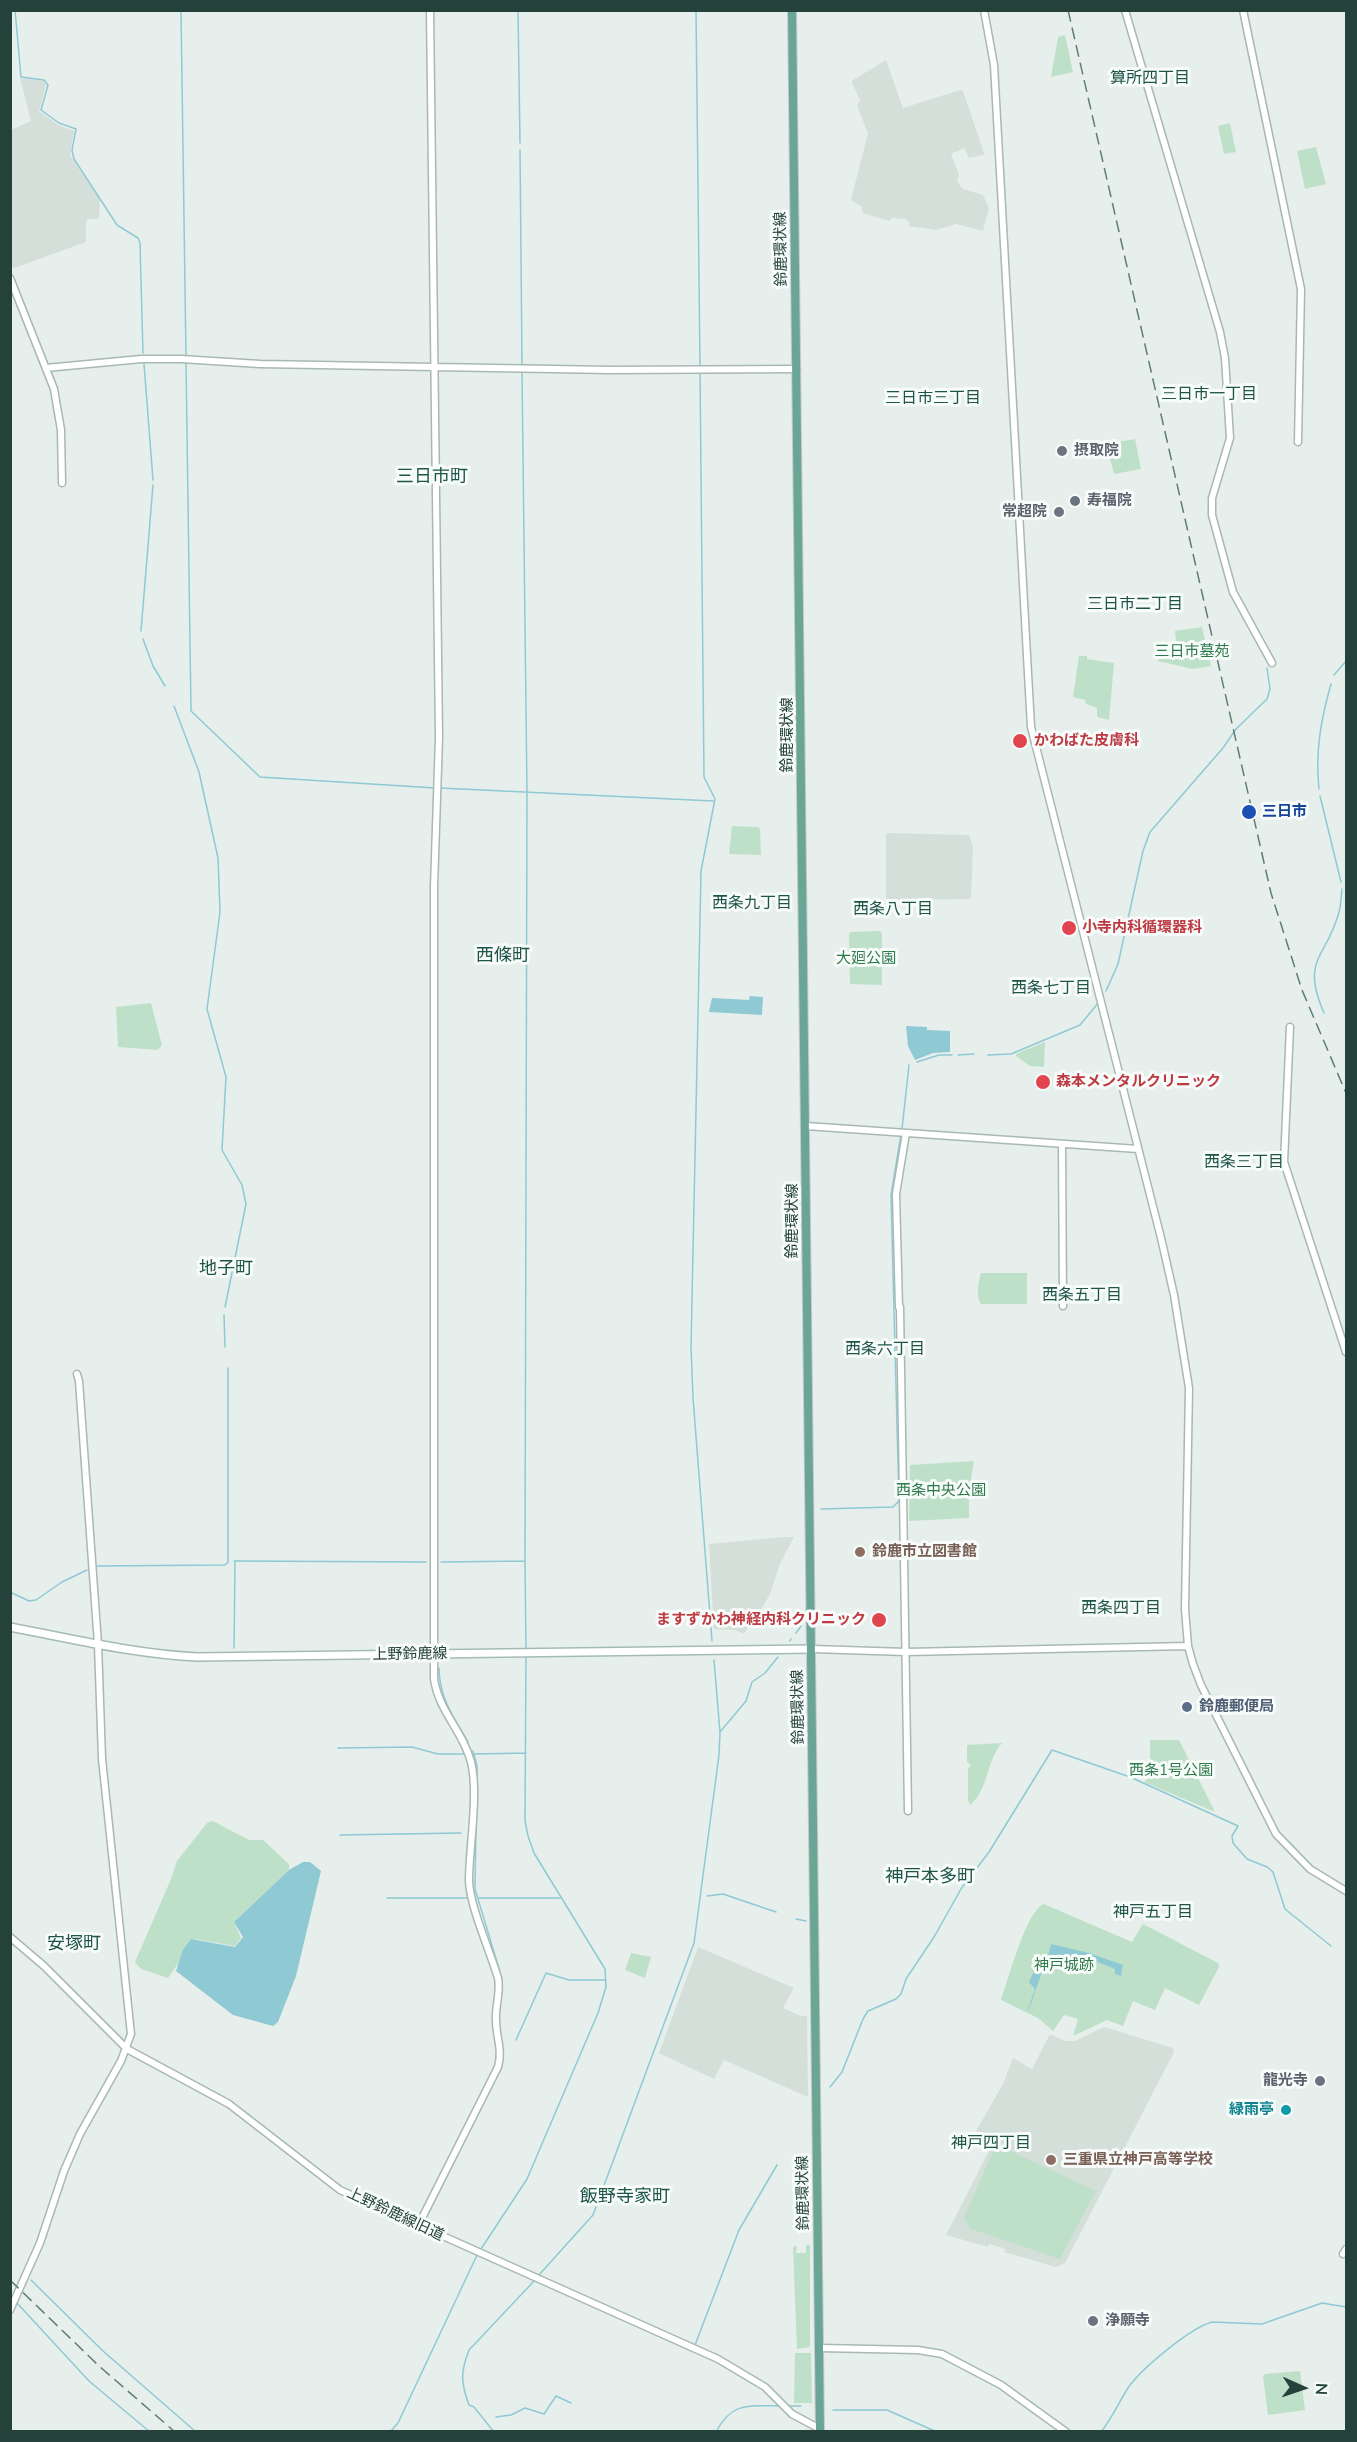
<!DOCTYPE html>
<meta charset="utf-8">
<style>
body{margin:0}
#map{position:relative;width:1357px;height:2442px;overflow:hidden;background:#e6efeb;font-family:"Nunito Sans",sans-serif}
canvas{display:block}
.frame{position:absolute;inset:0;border:12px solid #24423a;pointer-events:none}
.north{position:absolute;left:1273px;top:2358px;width:60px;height:60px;-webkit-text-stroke:4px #f7fbf9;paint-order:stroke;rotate:93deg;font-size:16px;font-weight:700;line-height:24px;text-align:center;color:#24423a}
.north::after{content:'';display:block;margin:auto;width:21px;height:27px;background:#24423a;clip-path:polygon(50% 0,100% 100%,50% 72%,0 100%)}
</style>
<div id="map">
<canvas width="1357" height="2442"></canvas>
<div class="frame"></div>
<div class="north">N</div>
</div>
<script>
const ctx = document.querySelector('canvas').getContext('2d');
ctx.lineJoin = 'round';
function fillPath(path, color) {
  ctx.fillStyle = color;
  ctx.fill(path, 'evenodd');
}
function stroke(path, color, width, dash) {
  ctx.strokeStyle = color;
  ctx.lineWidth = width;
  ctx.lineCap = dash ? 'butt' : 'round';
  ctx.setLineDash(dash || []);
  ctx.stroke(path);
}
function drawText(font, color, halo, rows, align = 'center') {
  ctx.font = font + ' "Nunito Sans","Noto Sans JP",sans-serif';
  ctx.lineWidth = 6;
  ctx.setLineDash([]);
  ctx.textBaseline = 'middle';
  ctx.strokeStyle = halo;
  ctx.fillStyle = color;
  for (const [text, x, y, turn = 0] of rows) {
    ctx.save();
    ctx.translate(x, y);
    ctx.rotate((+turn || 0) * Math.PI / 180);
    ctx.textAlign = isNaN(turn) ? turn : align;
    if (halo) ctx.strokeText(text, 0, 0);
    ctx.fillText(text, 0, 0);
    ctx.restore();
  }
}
fillPath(new Path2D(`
 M886 60 903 108 960 90 963 91 984 153 983 155 969 158 964 148 951 154 959 175 957 182 963 189 983 195 989 208 983 231 956 224 936 230 909 226V222L905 219 892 218 889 221 863 213 861 206 851 200 868 133 857 106 860 100 852 83 853 80Z
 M20 78 44 81 46 85 39 111 58 125 74 131 70 155 100 200 99 219H88L86 221V242L14 268 10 264 11 130 31 121Z
 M888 833 969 835 973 847 971 899 889 900 886 898V835Z
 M784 1537H794L780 1564 770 1594 752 1626 748 1627 744 1634 735 1630 714 1629 709 1544Z
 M698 1947 794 1988 783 2008 801 2016H807L808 2097 724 2060 714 2079 659 2053Z
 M1104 2027 1173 2048 1174 2052 1065 2263 1056 2267 1004 2252 1005 2249 989 2244 988 2247 946 2235 994 2141 976 2131 1003 2084 1013 2058 1032 2069 1050 2034 1065 2041H1075Z`), '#d4dfda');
fillPath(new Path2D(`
 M1065 35 1073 72 1051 77 1058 37Z
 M1230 123 1236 152 1224 154 1218 126Z
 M1316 147 1326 184 1305 189 1297 151Z
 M1135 439 1141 469 1114 474 1106 444Z
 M1202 627 1211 666 1193 669 1158 661 1163 649 1177 650 1175 631Z
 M1079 656H1087V659L1114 663 1109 720 1097 717V708L1086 704 1085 700 1073 697Z
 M732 826 758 827 760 829 761 855 729 854Z
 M880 931 882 934V985L850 984 849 934 851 932Z
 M151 1003 162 1045 158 1050 118 1047 116 1007Z
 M1045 1042 1044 1067 1030 1066 1016 1056V1054Z
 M981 1273H1027V1304H981C976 1298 978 1283 981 1273Z
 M974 1461 969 1491V1518L909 1521 910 1465Z
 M1150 1740H1179L1215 1812 1144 1782 1150 1777Z
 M1002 1743C986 1761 989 1789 970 1805L968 1800V1769L971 1765 967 1762V1745Z
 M213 1821 249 1840H263L289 1864V1870L234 1922 241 1938 235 1946 195 1939 168 1978 141 1969 135 1962 171 1879 177 1861 207 1823Z
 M1044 1904 1132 1942 1143 1924 1218 1963 1219 1967 1199 2005 1165 1988 1155 2010 1133 2001 1123 2026 1107 2020 1073 2036 1078 2019 1064 2015 1053 2031 1038 2018 1001 2000C1008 1981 1026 1910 1044 1904Z
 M631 1953 651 1957 645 1978 625 1970Z
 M996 2144 1096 2191 1060 2259 971 2229 964 2218Z
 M806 2245H810V2347L797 2349 793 2247 797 2246 796 2253H806Z
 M795 2353H811L812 2403H794Z
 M1300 2371 1305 2410 1268 2415 1263 2377 1265 2374Z`), '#bfe0c8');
fillPath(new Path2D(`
 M750 996 763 997 762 1015 709 1012 712 998 749 1000Z
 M906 1026 927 1027V1030L950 1031V1052L933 1053 915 1060 908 1046Z
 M303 1862H310L321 1871 296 1976 278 2022 273 2026 233 2015 176 1971 183 1950 191 1939 235 1947 243 1937 234 1922 289 1870Z
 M1051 1944 1089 1953 1123 1965 1121 1976 1115 1974V1969L1093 1960 1073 1955 1071 1958C1068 1957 1061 1954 1057 1955 1042 1956 1034 2003 1027 2012L1035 1989 1029 1982 1033 1973 1040 1968 1048 1956Z`), '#8ec9d4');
stroke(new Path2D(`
 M15 10 21 77 44 80 48 85 41 110 59 123 76 129 72 150 74 159 117 225 138 238 140 243 143 353
 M181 10 186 358
 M518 10 520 143
 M696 10 700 367
 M520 150 522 364
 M186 363 191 711 260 777 435 788
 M144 364 153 480
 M700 371 704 777 715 799 701 871 691 1347 693 1398 712 1641
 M522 373 527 792 525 1561
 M141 631 153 485
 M143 639 153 666 165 686
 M1334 675 1346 661
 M174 706 199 772 218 858 220 912 207 1009 226 1077 222 1150 242 1185 246 1204 225 1307
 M440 788 713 801
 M1319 789C1315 752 1321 719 1331 684
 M1320 796 1341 882
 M1106 991 1118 964 1143 851 1150 832 1223 748 1236 729 1267 699 1270 689 1267 668
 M1324 1013C1300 958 1327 958 1339 912 1341 905 1341 897 1342 889
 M958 1055 974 1054
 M988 1055 1011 1054 1080 1025 1099 1002
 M917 1062 939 1055H952
 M902 1129 909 1065
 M224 1315 225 1347
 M228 1368V1561
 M821 1509 893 1507 899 1501 891 1195 901 1134
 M234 1561 426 1562
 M441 1562 525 1561 526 1649
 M97 1566 225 1565 228 1562
 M10 1592 29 1601 36 1600 62 1582 87 1570
 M796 1633 801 1626
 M790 1641 791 1639
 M234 1648 235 1562
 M439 1668C439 1697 454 1718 468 1742
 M720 1732 746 1701 752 1682 765 1673 778 1657
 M338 1748 412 1747 438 1754H464
 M473 1751 477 1766V1798
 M474 1754 526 1753
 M476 1824 475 1889 500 1972
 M340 1835 461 1833
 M707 1896 723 1894 776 1912
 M387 1898H468
 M478 1898H560
 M796 1919 806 1921
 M516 2040 546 1973 569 1980H606
 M830 2087 842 2072 863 2019 868 2011 896 1999 901 1994 906 1979 934 1937 961 1889 989 1852 1052 1750 1130 1777 1238 1826 1232 1836 1233 1843 1247 1859 1267 1867 1273 1872 1285 1909 1331 1946
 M481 2249 527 2179 598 2013 606 1987 605 1969 534 1853 528 1836 525 1821 526 1654
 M538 2276 593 2215 694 1943 719 1755 720 1733 714 1660
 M31 2280 103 2351 196 2432
 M17 2303 89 2381 150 2432
 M695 2345 739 2230 777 2165
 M787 2406H801
 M833 2410H887L937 2432
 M496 2417 511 2415 525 2408 544 2414 556 2396 571 2403
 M390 2432 398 2423 478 2253
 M494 2432 474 2407 469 2405C461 2383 460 2373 469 2350L535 2280
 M716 2432C732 2401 749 2406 780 2406
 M1101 2432C1112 2418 1119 2402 1128 2388 1141 2369 1190 2328 1212 2322L1262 2324 1322 2303 1346 2307`), '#8ec9d4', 1.5);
const tertiary = new Path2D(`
 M984 10 994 65 1031 727 1161 1238 1174 1295 1189 1388 1185 1609 1188 1646 1193 1664 1201 1685 1276 1834 1310 1869 1346 1891
 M1125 10 1220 332 1225 358 1230 438 1212 498V515L1233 592 1272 663
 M1243 10 1301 289 1298 442
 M10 278 54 389 61 430 62 483
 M46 368 141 359H181L260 364 610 370 797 369
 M1290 1027 1284 1162 1346 1352
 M806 1126 1138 1149
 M1062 1145 1063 1306
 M899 1307 896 1194 906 1133
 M900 1307 908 1811
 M812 1649 906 1652 1188 1646
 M10 1937 44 1966 127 2049 229 2104 340 2190 718 2359 765 2387 792 2414 820 2429
 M418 2226 498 2067C503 2050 496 2037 496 2020 495 2005 501 1993 498 1978 490 1951 470 1907 469 1881 469 1847 479 1794 471 1762 463 1731 439 1712 434 1679V887L439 737 430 10
 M1343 2254 1346 2249
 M10 2310 40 2243 64 2171 80 2134 121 2061 131 2034 102 1759 98 1644 79 1381 77 1374
 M820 2348 918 2350 942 2354 1001 2385 1066 2432`);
const secondary = new Path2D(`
 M10 1627C73 1639 135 1654 198 1657L812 1649`);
const primary = new Path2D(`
 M792 10 820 2432`);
stroke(tertiary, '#a8b8b2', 9);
stroke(secondary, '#a4bbb3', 10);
stroke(primary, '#c2cac8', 10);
stroke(tertiary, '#fff', 6);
stroke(secondary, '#fff', 7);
stroke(primary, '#6aa596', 8);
stroke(new Path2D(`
 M1068 10 1271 893 1302 990 1346 1093
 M10 2280 99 2366 175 2432`), '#5f7d75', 1.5, [12, 6]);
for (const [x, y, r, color] of [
 [1062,451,6,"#6b7280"],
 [1075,501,6,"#6b7280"],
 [1059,512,6,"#6b7280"],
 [1020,741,8,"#e0444e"],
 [1249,812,8,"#1a4fb4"],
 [1069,928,8,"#e0444e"],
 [1043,1082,8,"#e0444e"],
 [860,1552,6,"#8d6e63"],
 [879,1620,8,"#e0444e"],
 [1187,1707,6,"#5c6f8a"],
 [1320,2081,6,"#6b7280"],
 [1286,2110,6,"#0f9aa8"],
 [1051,2160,6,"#8d6e63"],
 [1093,2321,6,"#6b7280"]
]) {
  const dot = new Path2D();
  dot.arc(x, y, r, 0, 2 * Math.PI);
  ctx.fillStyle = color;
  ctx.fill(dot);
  stroke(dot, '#f7fbf9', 2);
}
drawText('15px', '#24423a', '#f7fbf9', [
 ["鈴鹿環状線",782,249,-91],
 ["鈴鹿環状線",788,735,-90],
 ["鈴鹿環状線",793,1221,-90],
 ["上野鈴鹿線",410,1655,-1],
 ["鈴鹿環状線",799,1707,-91],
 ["鈴鹿環状線",804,2193,-91],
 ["上野鈴鹿線旧道",395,2215,25]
]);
drawText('bold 15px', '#5b616d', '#f7fbf9', [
 ["摂取院",1074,451],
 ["寿福院",1087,501],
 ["常超院",1047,512,"right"],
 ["龍光寺",1308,2081,"right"],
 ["浄願寺",1105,2321]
], 'left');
drawText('15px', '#2d7a4b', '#f7fbf9', [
 ["三日市墓苑",1192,652],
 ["大廻公園",866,959],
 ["西条中央公園",941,1491],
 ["西条1号公園",1171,1771],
 ["神戸城跡",1064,1966]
]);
drawText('bold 15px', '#be3a42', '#f7fbf9', [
 ["かわばた皮膚科",1034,741],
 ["小寺内科循環器科",1082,928],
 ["森本メンタルクリニック",1056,1082],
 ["ますずかわ神経内科クリニック",866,1620,"right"]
], 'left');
drawText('bold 15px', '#164399', '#f7fbf9', [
 ["三日市",1262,812]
], 'left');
drawText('bold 15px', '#785e54', '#f7fbf9', [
 ["鈴鹿市立図書館",872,1552],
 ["三重県立神戸高等学校",1063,2160]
], 'left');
drawText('bold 15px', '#4e5e75', '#f7fbf9', [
 ["鈴鹿郵便局",1199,1707]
], 'left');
drawText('bold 15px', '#0d838f', '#f7fbf9', [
 ["緑雨亭",1274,2110]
], 'right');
drawText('16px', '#1f5548', '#f7fbf9', [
 ["算所四丁目",1150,79],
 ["三日市一丁目",1209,395],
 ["三日市三丁目",933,399],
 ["三日市二丁目",1135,605],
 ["西条九丁目",752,904],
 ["西条八丁目",893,910],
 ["西条七丁目",1051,989],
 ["西条三丁目",1244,1163],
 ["西条五丁目",1082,1296],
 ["西条六丁目",885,1350],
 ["西条四丁目",1121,1609],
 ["神戸五丁目",1153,1913],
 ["神戸四丁目",991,2144]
]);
drawText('18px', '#1f5548', '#f7fbf9', [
 ["三日市町",432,478],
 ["西條町",503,957],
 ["地子町",226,1270],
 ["神戸本多町",930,1878],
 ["安塚町",74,1945],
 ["飯野寺家町",625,2198]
]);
</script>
